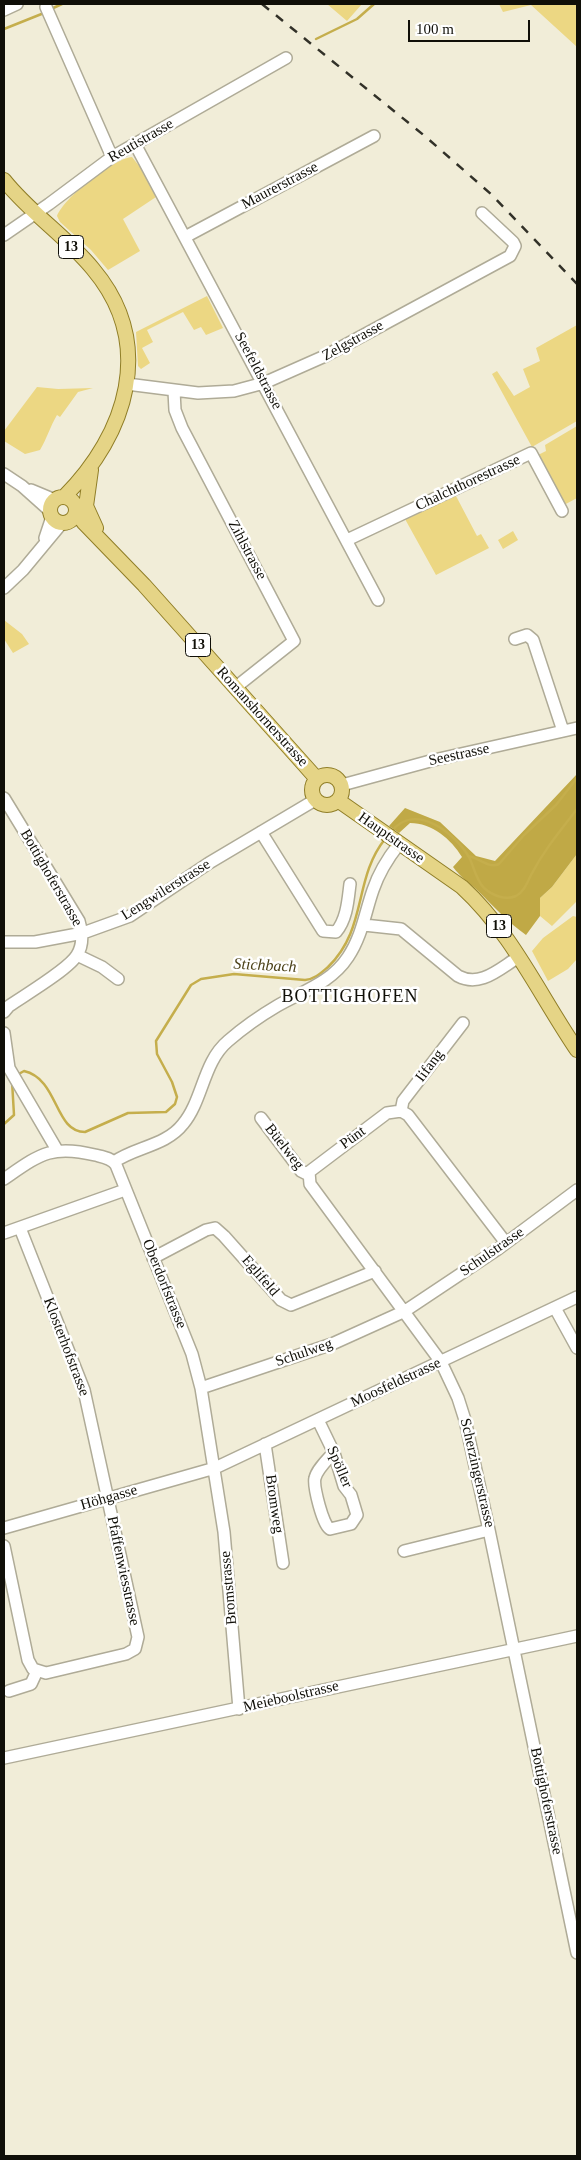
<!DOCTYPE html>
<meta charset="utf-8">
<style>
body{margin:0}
#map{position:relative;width:581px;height:2160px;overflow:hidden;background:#f1edd8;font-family:"Times New Roman",serif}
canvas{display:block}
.frame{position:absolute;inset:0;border:5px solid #100f08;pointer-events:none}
.scale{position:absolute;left:408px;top:20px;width:122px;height:22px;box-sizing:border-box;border:2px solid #100f08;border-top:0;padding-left:6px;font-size:15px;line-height:18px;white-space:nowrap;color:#100f08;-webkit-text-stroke:4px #fff;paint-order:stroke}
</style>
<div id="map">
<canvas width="581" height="2160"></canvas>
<div class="frame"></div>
<div class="scale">100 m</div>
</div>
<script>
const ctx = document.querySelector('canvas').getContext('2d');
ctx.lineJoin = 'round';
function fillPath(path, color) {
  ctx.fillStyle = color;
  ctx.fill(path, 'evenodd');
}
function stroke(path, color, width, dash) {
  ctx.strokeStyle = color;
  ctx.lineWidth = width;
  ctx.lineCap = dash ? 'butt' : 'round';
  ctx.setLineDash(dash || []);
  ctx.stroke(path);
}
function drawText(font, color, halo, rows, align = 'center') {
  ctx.font = font + ' "Times New Roman",serif';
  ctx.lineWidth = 5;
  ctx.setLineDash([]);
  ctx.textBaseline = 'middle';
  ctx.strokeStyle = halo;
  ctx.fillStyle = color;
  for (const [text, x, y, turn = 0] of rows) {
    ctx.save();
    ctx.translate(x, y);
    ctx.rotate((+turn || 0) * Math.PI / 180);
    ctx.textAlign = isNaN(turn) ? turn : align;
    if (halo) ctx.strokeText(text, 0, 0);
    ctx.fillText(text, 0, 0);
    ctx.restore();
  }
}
fillPath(new Path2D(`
 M327 4H362L347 21Z
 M499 4H577V47L531 5 503 12Z
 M132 157 140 167 156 197 123 219 140 251 108 270 91 250 60 222 57 216C64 198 112 159 132 157Z
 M207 296 223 328 206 335 201 327 194 330 183 312 147 330 153 342 142 348 150 363 141 369 138 366 136 332Z
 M577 325V421L532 447 492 374 497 371 514 396 530 387 523 369 540 361 536 348Z
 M37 387 58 389 93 388 78 392 60 417 57 415C50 427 47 438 40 450L25 454 4 441V431Z
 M577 426V498L564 505 538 455 546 451 545 445Z
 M456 496 477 536 481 534 489 548 436 575 405 519Z
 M513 531 518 540 503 549 498 540Z
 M4 620 22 634 29 644 13 653 4 639Z
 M577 854V901L552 926 540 916V898L552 887Z
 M573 916 577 917V959L568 969 548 981 532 951 543 938Z`), '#ecd783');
fillPath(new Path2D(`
 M577 774V854L552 887 540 898V916L526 935C508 922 494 907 479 892 470 883 460 877 453 867L462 857C451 839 432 823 410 823L399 833 389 826 405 808 440 822 476 856 495 861Z`), '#c0a946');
stroke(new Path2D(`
 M51 9 62 4
 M4 29 44 13
 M316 39 357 19 374 4
 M392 831C415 802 455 833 469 857 474 867 476 880 484 888 492 895 505 901 516 896 524 892 527 883 531 875 544 850 560 831 577 809
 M468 856C478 857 488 869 499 864L524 835 556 805 577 778
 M17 1075 24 1071C59 1079 54 1132 85 1132L128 1113 166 1112 175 1104 177 1097 172 1082 157 1054 156 1041 191 985 201 979 234 974 305 980C315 979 321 973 328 967 368 928 353 879 385 839
 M4 1124 14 1115 12 1081`), '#c5ae4c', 2.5);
const minor = new Path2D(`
 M46 7 112 157
 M4 10 17 4
 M135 144 378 600
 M4 235 49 204 112 157 286 58
 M185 237 374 136
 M127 384 198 393 234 391 264 383 325 356 510 256 515 246 513 242 482 213
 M174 391 175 410 182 428 294 641 236 687
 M4 474 22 486 50 511
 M31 490 55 500
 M45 538 52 517
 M347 540 531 453 562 511
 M4 588 23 570 62 523
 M515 639 527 635 533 640 563 731
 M342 785 434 760 577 728
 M4 798 79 921C82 932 84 944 77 955 69 969 25 995 9 1006L4 1012
 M261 832 323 931 336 932C347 919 348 900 350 884
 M364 925 401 929 458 976C479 987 497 971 514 960
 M4 942H35L83 933 130 916 209 863 315 800
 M77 955 102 967 118 979
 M4 1033 9 1068 57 1150
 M401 1111 403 1101 463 1023
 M261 1118 301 1171 309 1175
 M114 1162C135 1147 166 1146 183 1124 203 1100 203 1062 228 1041 243 1028 260 1016 277 1006 303 991 331 983 348 957 362 936 365 913 373 890 379 872 388 858 399 844
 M4 1179C39 1155 51 1144 95 1155 103 1157 112 1158 116 1165L192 1354 201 1388 224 1532 239 1709
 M4 1233 125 1190
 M506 1243 408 1115 401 1111 387 1113 309 1172 310 1184 441 1362 458 1398 465 1420 489 1530 577 1953
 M153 1258 206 1230 215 1228 224 1236 281 1300 291 1305 375 1271
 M555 1308 577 1348
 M201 1388 332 1344 405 1311 498 1249 577 1190
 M318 1420 334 1453 344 1486 351 1495 357 1515 351 1524 330 1529C323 1526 313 1486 315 1478 317 1469 328 1459 334 1452
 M265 1444 283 1563
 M4 1528 215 1468 577 1297
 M4 1546 28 1660 33 1669 46 1673 126 1654 135 1649 138 1637 84 1390 20 1228
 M404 1551 489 1530
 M9 1691 31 1684 37 1671
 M4 1758 577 1636`);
const major = new Path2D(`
 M4 180C30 213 66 236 93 269 156 344 127 434 64 497
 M91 470 86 506 96 528
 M50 510a13 13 0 1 1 26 0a13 13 0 1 1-26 0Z
 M76 512 84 523 144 585 317 779
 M312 790a15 15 0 1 1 30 0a15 15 0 1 1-30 0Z
 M339 801 462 887C512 933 539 994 577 1050`);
stroke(minor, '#afab97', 14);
stroke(major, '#8f7d26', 16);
stroke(minor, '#fff', 11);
stroke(major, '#e5d486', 14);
stroke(new Path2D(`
 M262 4 426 137 492 195 577 284`), '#323128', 2.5, [9, 9]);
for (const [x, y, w] of [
 [71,247,25],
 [198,645,25],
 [499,926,25]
]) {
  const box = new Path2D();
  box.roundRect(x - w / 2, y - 11.5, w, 23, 4);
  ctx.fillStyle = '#fff';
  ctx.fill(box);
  stroke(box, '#100f08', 1);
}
drawText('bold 14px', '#100f08', null, [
 ["13",71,247],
 ["13",198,645],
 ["13",499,926]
]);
drawText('15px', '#100f08', '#fff', [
 ["Reutistrasse",141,141,-30],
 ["Maurerstrasse",280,186,-28],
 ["Zelgstrasse",353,341,-29],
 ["Seefeldstrasse",258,371,62],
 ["Chalchthorestrasse",468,483,-25],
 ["Zihlstrasse",247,550,62],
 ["Romanshornerstrasse",262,717,48],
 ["Seestrasse",459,755,-12],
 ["Hauptstrasse",391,838,35],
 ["Bottighoferstrasse",51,878,60],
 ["Lengwilerstrasse",166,890,-32],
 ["Iifang",430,1066,-53],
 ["Pünt",353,1138,-36],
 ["Büelweg",284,1147,52],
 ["Schulstrasse",492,1252,-35],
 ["Eglifeld",260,1276,49],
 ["Oberdorfstrasse",164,1284,68],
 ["Klosterhofstrasse",66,1347,69],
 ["Schulweg",304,1353,-19],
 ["Moosfeldstrasse",396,1383,-25],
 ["Spöller",339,1467,67],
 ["Scherzingerstrasse",477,1473,77],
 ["Höhgasse",109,1498,-16],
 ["Bromweg",274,1504,82],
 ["Pfaffenwiesstrasse",123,1571,78],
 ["Bromstrasse",229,1588,-95],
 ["Meieboolstrasse",291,1697,-13],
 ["Bottighoferstrasse",546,1801,78]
]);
drawText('italic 16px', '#4c4219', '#fff', [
 ["Stichbach",265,966,3]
]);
ctx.letterSpacing = '1px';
drawText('18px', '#100f08', '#fff', [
 ["BOTTIGHOFEN",350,997]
]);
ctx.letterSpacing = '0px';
</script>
